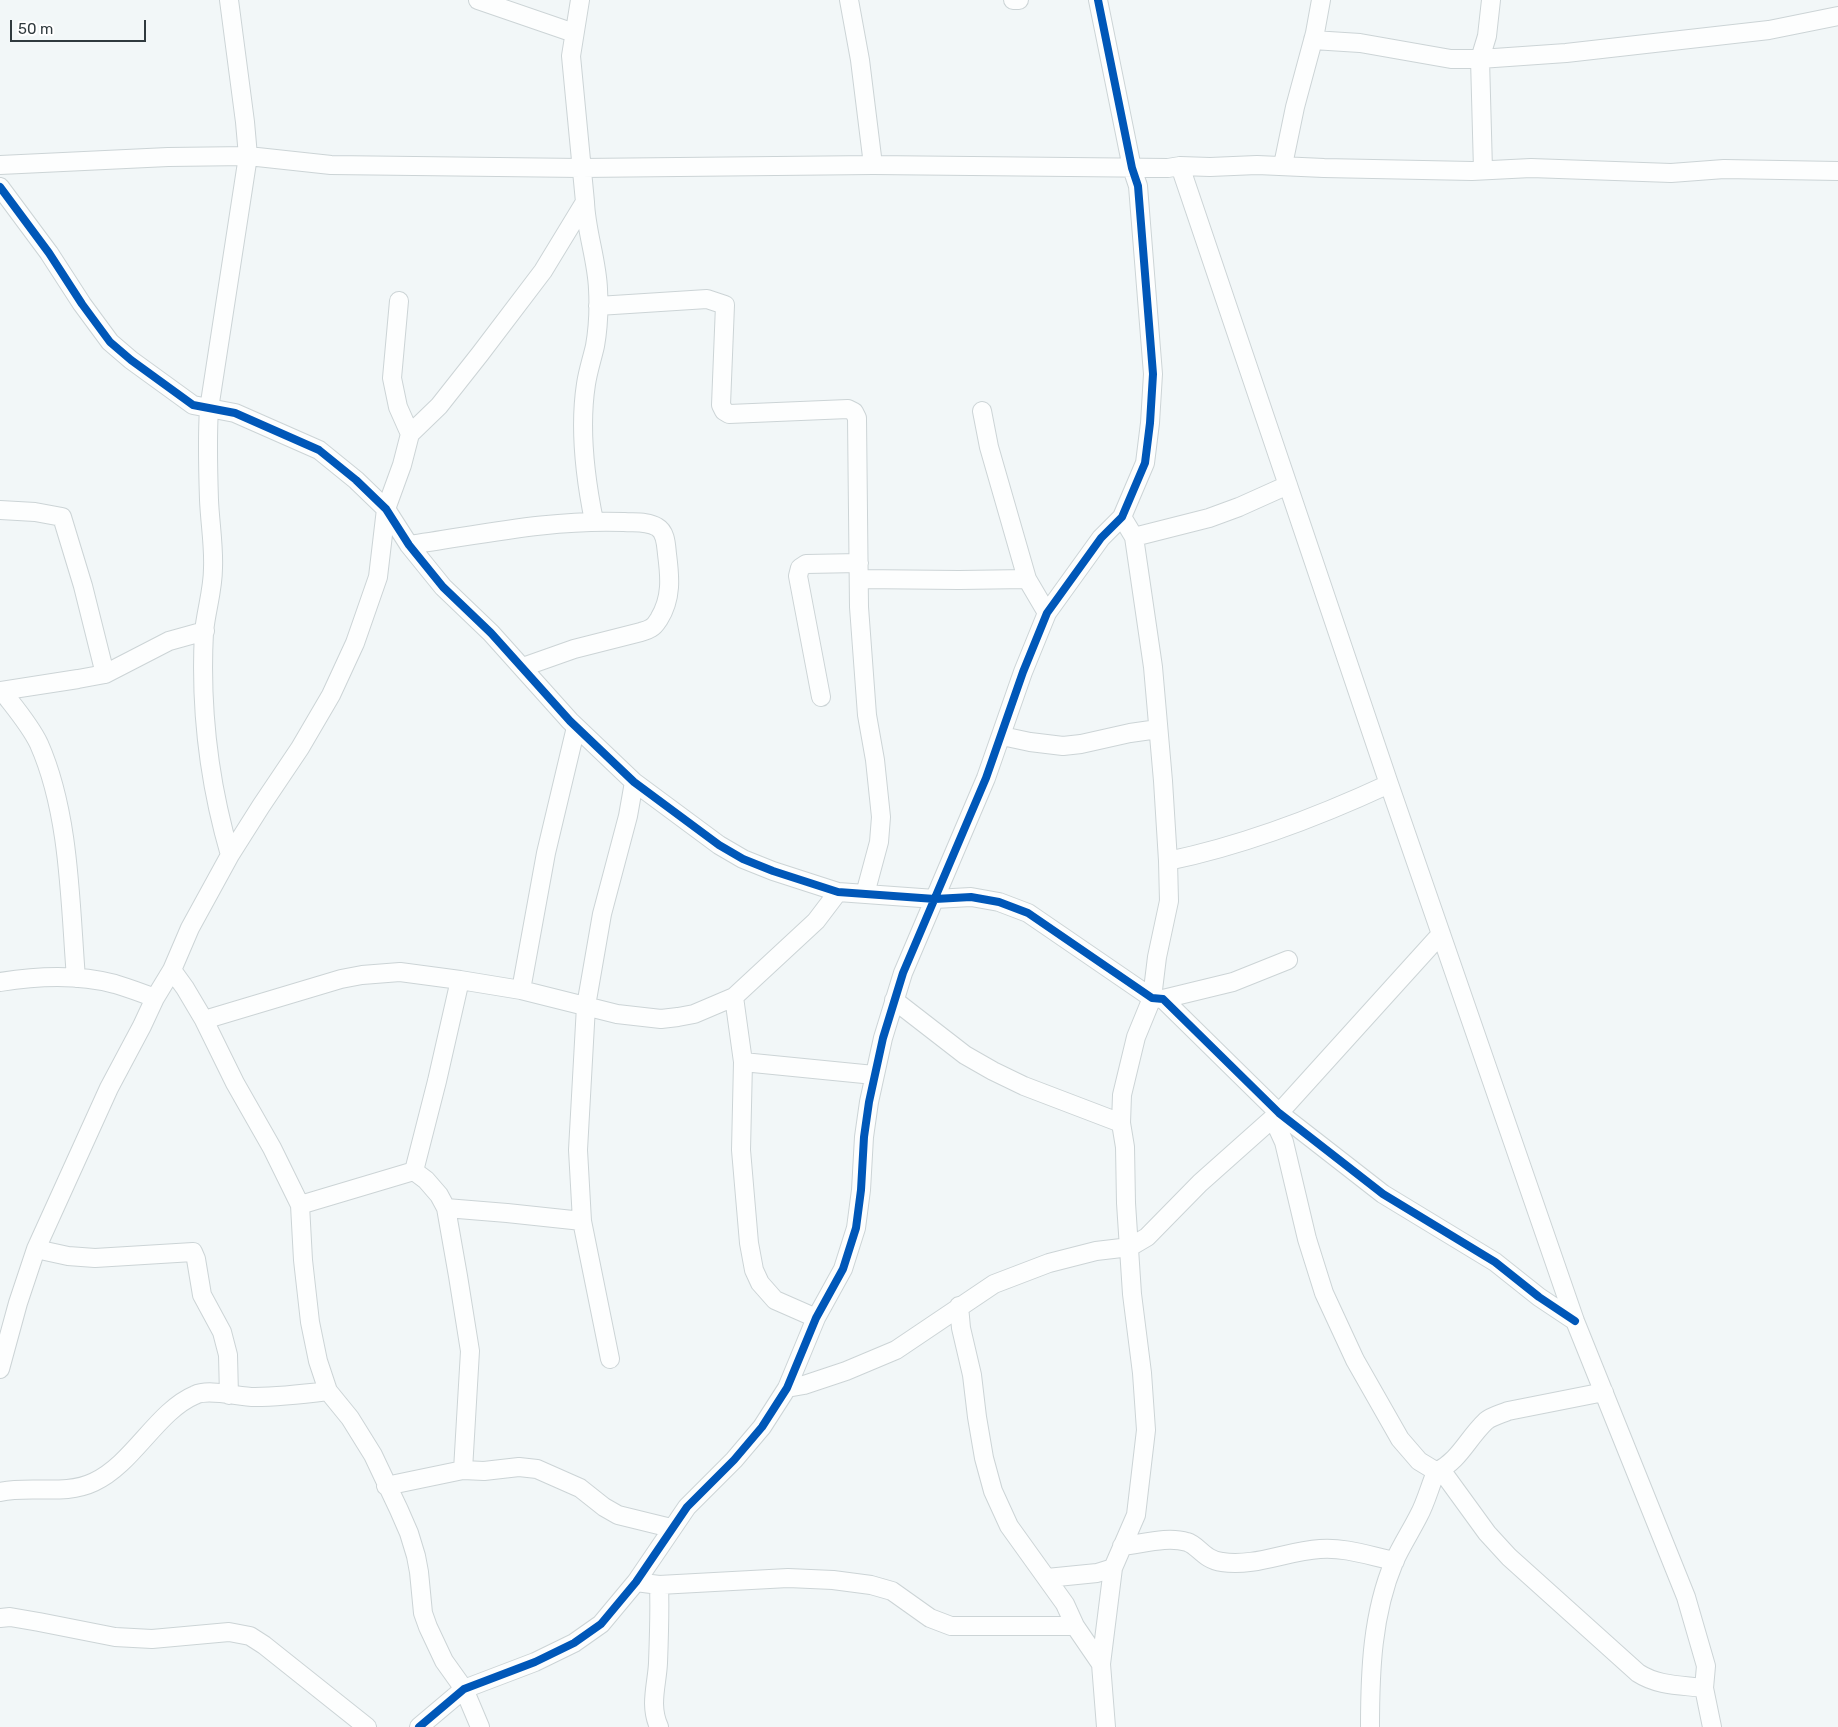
<!DOCTYPE html>
<style>
body{margin:0}
#map{position:relative;width:1838px;height:1727px;overflow:hidden;background:#f2f7f8;font-family:Rubik,sans-serif}
canvas{display:block}
.scale{position:absolute;left:10px;top:20px;width:136px;height:22px;box-sizing:border-box;border:2px solid #303a3e;border-top:0;padding-left:6px;font-size:15px;line-height:18px;white-space:nowrap;color:#303a3e;-webkit-text-stroke:4px #fff;paint-order:stroke}
</style>
<div id="map">
<canvas width="1838" height="1727"></canvas>
<div class="scale">50 m</div>
</div>
<script>
const ctx = document.querySelector('canvas').getContext('2d');
ctx.lineJoin = 'round';
function stroke(path, color, width, dash) {
  ctx.strokeStyle = color;
  ctx.lineWidth = width;
  ctx.lineCap = dash ? 'butt' : 'round';
  ctx.setLineDash(dash || []);
  ctx.stroke(path);
}
const street = new Path2D(`
 M229 0 245 122 248 156 209 409C207 439 208 469 209 500 210 523 214 546 213 568 213 590 206 611 204 632 200 707 209 783 230 855
 M478 0 574 33
 M849 0 860 60 873 165
 M1013 0H1019
 M1313 40 1360 43 1451 59H1480L1566 53 1769 30 1838 16
 M0 165 168 157 248 156 331 165 581 168 873 165 1168 168 1180 166 1210 167 1257 165 1324 168 1472 171 1531 168 1671 173 1724 169 1838 171
 M1283 165 1295 107 1315 33 1321 0
 M1180 166 1389 784 1575 1321 1686 1597 1706 1666 1704 1688 1712 1727
 M1483 170 1480 59 1487 36 1491 0
 M0 187 49 253 82 304 110 342 131 360 193 405 235 413 319 450 356 480 386 509 409 545 443 587 491 633 570 721 634 782 719 845 743 859 773 871 838 892 935 899 971 897 999 902 1028 913 1152 998 1163 999 1279 1113 1383 1194 1495 1262 1539 1297 1575 1321
 M585 202C586 231 597 260 598 289 599 307 598 329 595 346 592 359 588 371 586 384 579 429 585 477 594 521
 M399 301 392 378 398 407 410 434
 M598 306 707 299 725 305 721 405 724 411 729 414 848 409 854 412 857 418 859 607 867 715 875 760 881 817 879 842 865 894
 M982 411 989 447 1027 579 1047 613
 M0 510 35 512 62 517 83 586 105 674
 M1134 537 1209 518 1239 507 1288 485
 M409 545C480 535 551 519 624 522 634 523 647 521 657 527 666 532 666 545 667 554 670 577 672 598 659 619 657 622 655 626 651 628 648 630 644 631 641 632L574 649 523 667
 M859 579 959 580 1027 579
 M0 691 78 679 105 674 169 641 205 631
 M2 691C15 708 30 725 39 744 70 814 70 903 76 978
 M821 697 798 576 800 568 806 564 859 563
 M1002 736 1030 742 1063 746 1081 744 1130 733 1158 729
 M1168 861C1245 845 1318 817 1389 784
 M1441 934 1279 1113 1273 1118 1284 1142 1307 1239 1324 1293 1355 1360 1400 1439 1419 1461 1447 1478 1487 1533 1509 1557 1638 1673C1658 1686 1681 1685 1704 1688
 M172 970 185 988 204 1020 235 1083 272 1148 300 1205 303 1260 310 1322 318 1361 328 1391 350 1418 373 1455 399 1510 409 1533 416 1556 419 1572 423 1613 428 1627 444 1661 464 1689 480 1727
 M0 982C37 976 78 974 115 984 128 988 142 993 155 998
 M521 990 546 853 576 727
 M734 997 743 1062 741 1150 749 1243 754 1270 760 1283 775 1300 816 1318
 M1163 999 1233 982 1288 960
 M894 1000 965 1055 993 1071 1024 1086 1121 1123
 M204 1020 341 979 362 975 400 972 460 980 521 990 617 1014 661 1019 678 1017 694 1014 734 997 816 921 838 892
 M743 1062 874 1075
 M414 1171 426 1180 439 1195 446 1208 458 1276 470 1351 463 1470
 M414 1171 437 1081 460 980
 M300 1205 414 1171
 M446 1208 507 1213 582 1221
 M36 1249 68 1256 95 1258 193 1252 196 1259 202 1295 222 1332 228 1355 229 1395
 M959 1306 961 1328 972 1375 977 1417 984 1458 993 1491 1009 1526 1065 1604 1075 1626 1101 1664 1106 1727
 M610 1359 582 1221 578 1150 586 1006 602 914 628 816 634 782
 M0 1369 18 1303 36 1249 109 1088 142 1026 155 998 172 970 190 928 230 855 261 806 300 748 331 695 355 643 378 577 386 509 402 465 410 434 439 406 480 354 543 271 585 202 571 56 580 0
 M787 1388 804 1385 846 1371 896 1350 994 1284 1049 1263 1096 1251 1130 1247 1147 1237 1200 1183 1273 1118
 M386 1486 463 1470 484 1471 519 1467 537 1469 580 1488 604 1507 618 1515 671 1528
 M0 1492C30 1485 65 1496 94 1482 133 1464 157 1411 195 1395 209 1388 238 1397 255 1397 279 1397 304 1394 328 1391
 M1122 1546C1142 1544 1167 1536 1187 1542 1198 1545 1204 1560 1222 1562 1255 1567 1287 1551 1320 1549 1345 1547 1370 1556 1395 1561
 M1047 1578 1097 1573 1113 1568
 M636 1582 659 1585 788 1578 833 1580 871 1585 892 1591 930 1618 951 1626H1075
 M659 1585C660 1611 659 1637 658 1663 657 1685 649 1705 659 1727
 M0 1618 10 1617 39 1622 115 1637 152 1639 229 1632 250 1636 264 1645 367 1727
 M1101 1664 1113 1568 1136 1515 1146 1430 1142 1373 1132 1294 1126 1203 1125 1147 1121 1123 1122 1095 1136 1037 1152 998 1157 957 1169 901 1168 861 1163 781 1153 667 1134 537 1122 517
 M419 1727 464 1689 535 1662 574 1643 601 1624 636 1582 687 1507 734 1460 762 1427 787 1388 816 1318 843 1269 856 1228 861 1190 864 1137 869 1102 883 1038 903 973 986 778 1023 672 1047 613 1101 538 1122 517 1145 463 1150 423 1153 374 1138 186 1132 168 1098 0
 M1370 1727C1370 1672 1372 1614 1394 1562 1401 1546 1411 1531 1419 1515 1426 1502 1430 1486 1436 1472 1460 1460 1467 1439 1486 1421 1492 1416 1501 1414 1508 1411L1604 1392`);
stroke(street, '#ccd4d6', 20);
stroke(street, '#fdfefe', 18);
stroke(new Path2D(`
 M0 187 49 253 82 304 110 342 131 360 193 405 235 413 319 450 356 480 386 509 409 545 443 587 491 633 570 721 634 782 719 845 743 859 773 871 838 892 935 899 971 897 999 902 1028 913 1152 998 1163 999 1279 1113 1383 1194 1495 1262 1539 1297 1575 1321
 M419 1727 464 1689 535 1662 574 1643 601 1624 636 1582 687 1507 734 1460 762 1427 787 1388 816 1318 843 1269 856 1228 861 1190 864 1137 869 1102 883 1038 903 973 986 778 1023 672 1047 613 1101 538 1122 517 1145 463 1150 423 1153 374 1138 186 1132 168 1098 0`), '#0057b8', 8);
</script>
